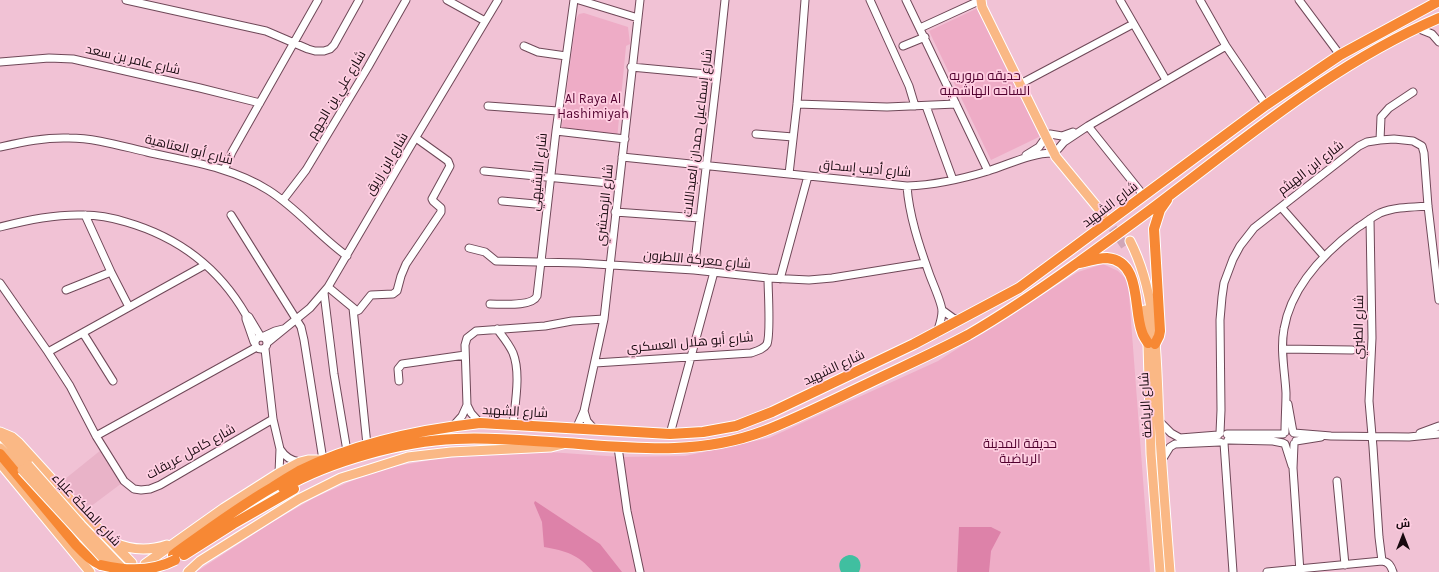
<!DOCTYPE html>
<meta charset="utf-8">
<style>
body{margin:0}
#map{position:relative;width:1439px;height:572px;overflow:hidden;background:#f1c2d5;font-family:Karla,Cairo,sans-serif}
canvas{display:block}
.north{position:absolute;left:1383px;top:516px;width:40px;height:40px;-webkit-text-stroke:3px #ffcfe2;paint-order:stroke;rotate:0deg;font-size:11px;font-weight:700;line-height:16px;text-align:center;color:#18090f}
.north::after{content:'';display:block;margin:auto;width:14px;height:18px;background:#18090f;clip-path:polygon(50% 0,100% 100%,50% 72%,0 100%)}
</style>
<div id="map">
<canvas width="1439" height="572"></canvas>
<div class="north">ش</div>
</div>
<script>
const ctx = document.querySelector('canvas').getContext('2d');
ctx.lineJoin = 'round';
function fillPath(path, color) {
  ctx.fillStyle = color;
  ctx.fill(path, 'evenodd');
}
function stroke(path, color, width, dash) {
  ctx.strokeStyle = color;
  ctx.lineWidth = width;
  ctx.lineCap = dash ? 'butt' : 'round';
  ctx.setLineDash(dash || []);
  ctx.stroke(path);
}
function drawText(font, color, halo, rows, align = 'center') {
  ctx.font = font + ' Karla,Cairo,sans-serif';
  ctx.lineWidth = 3.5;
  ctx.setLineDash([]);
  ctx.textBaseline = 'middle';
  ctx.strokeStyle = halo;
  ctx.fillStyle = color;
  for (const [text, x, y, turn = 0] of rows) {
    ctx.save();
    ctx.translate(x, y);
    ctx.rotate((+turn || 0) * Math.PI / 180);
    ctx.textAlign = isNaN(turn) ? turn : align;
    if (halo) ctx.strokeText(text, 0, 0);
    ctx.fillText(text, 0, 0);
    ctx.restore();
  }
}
fillPath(new Path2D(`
 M101 450 122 483 86 510 60 483Z`), '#e9b3c8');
fillPath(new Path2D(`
 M980 7 1041 136 991 160 929 31Z
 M584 13 628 27 630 44 626 46 617 139 561 133 576 19 579 14Z
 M1103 264 1118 271 1128 281 1150 572H196L274 521 314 498 349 482 386 468 431 460 520 450 621 457 685 456 769 438 938 361 1078 272Z`), '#eeacc6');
fillPath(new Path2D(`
 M535 501 600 544 622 572H593C578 554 566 551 544 547L542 522 534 503Z
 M959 527H991L1001 532 991 551 989 572H957Z`), '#dd82a9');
fillPath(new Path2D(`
 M849 555C859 555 863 563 859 572H841C837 564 840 557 849 555Z`), '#40bfa0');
stroke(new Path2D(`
 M1105 217 1125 246`), '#d0a6b7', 9, [9, 4.5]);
const minor = new Path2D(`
 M126 0 266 31 308 49 315 51H324L330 49 334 45 359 0
 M447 0 485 21
 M579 0 638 18
 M870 0 909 86 915 106
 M906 0 988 171
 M1120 0 1166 80
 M1200 0 1226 46 1266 105
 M1299 0 1340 55
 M920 28 981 0
 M1417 28 1432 34 1439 42
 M524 46 538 52 566 56
 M903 46 925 37
 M0 62 49 58 73 59 200 88 260 103
 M631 67 717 75
 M1024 82 1133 24
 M797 104 887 107 956 104
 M488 106 558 111
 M926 106 953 180
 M1088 126 1144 196
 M556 131 625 139
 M756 134 793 137
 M1050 134 1062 136 1073 132
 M1380 140 1381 117 1389 108 1413 92
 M0 147C23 142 46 137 69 138 95 138 121 146 147 152 187 161 232 167 268 190 297 208 319 236 347 256
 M1058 149 1064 142 1088 126 1226 46
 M1026 155 1039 147 1046 137
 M622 157 907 186C935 185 962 179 988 171 1010 164 1031 153 1053 153
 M224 170 232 152 318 0
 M484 171 619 184
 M789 174 797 104 805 0
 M907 186C909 215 919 245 929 273 932 282 942 303 942 311 942 319 939 326 937 333
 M283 200 306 170 368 67 406 0
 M502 201 547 205
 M1281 207 1324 256
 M615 212 700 218
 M85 215 111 272 129 307
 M231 215 301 327 304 340 323 460
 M1370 219 1372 338 1369 401 1373 447 1379 537 1382 561
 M0 227C28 220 56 214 84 215 98 215 113 218 126 222 178 237 219 268 246 315L249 317 261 337
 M469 248 485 252 496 261 579 263 694 270 768 278 809 280 832 278 925 263
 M694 270 717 75 725 0
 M780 279 808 176
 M0 283 48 352 70 386 96 436 124 481 134 489 141 490 150 489 160 485 273 419
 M328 287 357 311 359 310 371 295 393 294 397 291 401 276 406 264 441 212V208L433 201 432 199 450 166 448 161 416 138
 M66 290 111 272
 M324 293 334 374 347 451
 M490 304C502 304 532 307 537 296L556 131 574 0
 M353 308 367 445
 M942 310 953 318 960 320
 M246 315V319L254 342
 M497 329C503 337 509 344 513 353 521 373 515 403 513 425
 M83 333 113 381
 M255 343a6 6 0 1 1 12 0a6 6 0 1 1-12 0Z
 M262 337 275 331 283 329
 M267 343 310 308 328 287 410 147 498 0
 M265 349 273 419 280 449 279 473
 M1283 349 1352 350
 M48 352 205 265
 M595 363 751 353C757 351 764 349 767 344 771 334 768 291 768 278
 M399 381 398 369 402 364 465 355
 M1288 404 1293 432
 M584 411 587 421 595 430
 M1159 421 1171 433 1180 438 1218 435
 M480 423 471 413 467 405 465 345 467 338 476 331 545 326 572 321 604 319
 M453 426 462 416 467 405
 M576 429 584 411 604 319 640 0
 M1285 432C1285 419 1286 406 1286 393 1285 372 1280 350 1284 329 1291 287 1324 253 1357 228 1365 223 1372 217 1380 213 1395 207 1412 207 1428 206
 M1220 433 1221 410 1220 320 1222 297 1224 283 1233 259 1240 246 1254 228 1359 146 1367 142 1380 140 1394 139 1413 141 1422 146 1424 153 1428 206 1439 300
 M1294 433 1331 436 1409 437 1439 434
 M1420 433 1439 426
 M670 434 714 272
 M1227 434H1283
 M96 436 255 348
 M1228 440 1273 441 1283 443
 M1296 441 1321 437
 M1224 443 1233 572
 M1285 444 1292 466
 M1294 444 1293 468 1300 572
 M618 447 627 511 640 572
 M280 449C285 457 291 461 300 462
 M1162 460 1170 447 1175 444 1220 442
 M1337 481 1345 565
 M1267 572 1382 561C1389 562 1391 566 1393 572`);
const major = new Path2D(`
 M981 0 982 7 1056 157 1103 214
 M1130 241C1158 296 1156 360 1159 420 1162 471 1166 521 1170 572
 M1145 310 1148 343 1151 454 1160 572
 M0 432 12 437 19 443 71 500 132 563
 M0 434 28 465
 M0 448 22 470
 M0 463 90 572
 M113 542C130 550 149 551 167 545
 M145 564 224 508 279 473 300 462 308 460H321
 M188 572 200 561 299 499 341 478 367 470 408 457 451 452 551 447 563 444`);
const highway = new Path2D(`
 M1080 263C1088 261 1098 258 1107 258 1142 261 1133 309 1142 332 1143 336 1146 340 1148 343
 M1155 344 1159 336 1160 331 1154 229 1160 210 1167 200
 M0 454 76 545C84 553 90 560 101 565
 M283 488C330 461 402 441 456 439 493 437 529 441 566 443 634 448 698 456 764 431 800 417 835 399 869 383 902 367 936 352 968 335 1006 313 1041 289 1076 264 1108 241 1139 219 1170 195 1256 130 1339 61 1439 18
 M173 555C206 531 238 507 273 487 282 481 290 476 299 471 356 443 418 430 480 423L670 434 703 432 736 426 772 412 914 344 1019 288 1266 105 1340 55 1439 1
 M184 555 233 524 294 489`);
stroke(minor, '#6f4858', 9);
stroke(major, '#fff', 11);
stroke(highway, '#fff', 12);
stroke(minor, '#fff', 7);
stroke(major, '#fab885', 9);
stroke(highway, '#f78834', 10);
const majorBridge = new Path2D(`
 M28 465 81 525 125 571
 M22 470 113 569`);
const highwayBridge = new Path2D(`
 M101 565C126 571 152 572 175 560`);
stroke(majorBridge, '#fff', 11, []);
stroke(highwayBridge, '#fff', 12, []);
stroke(majorBridge, '#fab885', 9);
stroke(highwayBridge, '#f78834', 10);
drawText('13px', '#18090f', '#ffcfe2', [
 ["شارع عامر بن سعد",133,60,13],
 ["شارع علي بن الجهم",337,95,-59],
 ["شارع إسماعيل حمدان العبداللات",698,133,-83],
 ["شارع أبو العتاهية",189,150,14],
 ["شارع ابن زريق",387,164,-59],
 ["شارع ابن الهيثم",1311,168,-38],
 ["شارع أديب إسحاق",865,169,5],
 ["شارع الأبشيهي",539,172,-84],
 ["شارع الزمخشري",605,205,-84],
 ["شارع الشهيد",1110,205,-37],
 ["شارع معركة اللطرون",697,260,5],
 ["شارع الطبري",1359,327,-89],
 ["شارع أبو هلال العسكري",690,343,-5],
 ["شارع الشهيد",834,368,-25],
 ["شارع الرياضة",1146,405,-93],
 ["شارع الشهيد",515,412,3],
 ["شارع كامل عريقات",191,452,-29],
 ["شارع الملكة علياء",86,510,47]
]);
drawText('13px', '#51002e', '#ffcfe2', [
 ["حديقه مروريه",985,76],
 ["الساحه الهاشميه",985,91],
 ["Al Raya Al",593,99],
 ["Hashimiyah",593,114],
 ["حديقة المدينة",1020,444],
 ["الرياضية",1020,459]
]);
</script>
